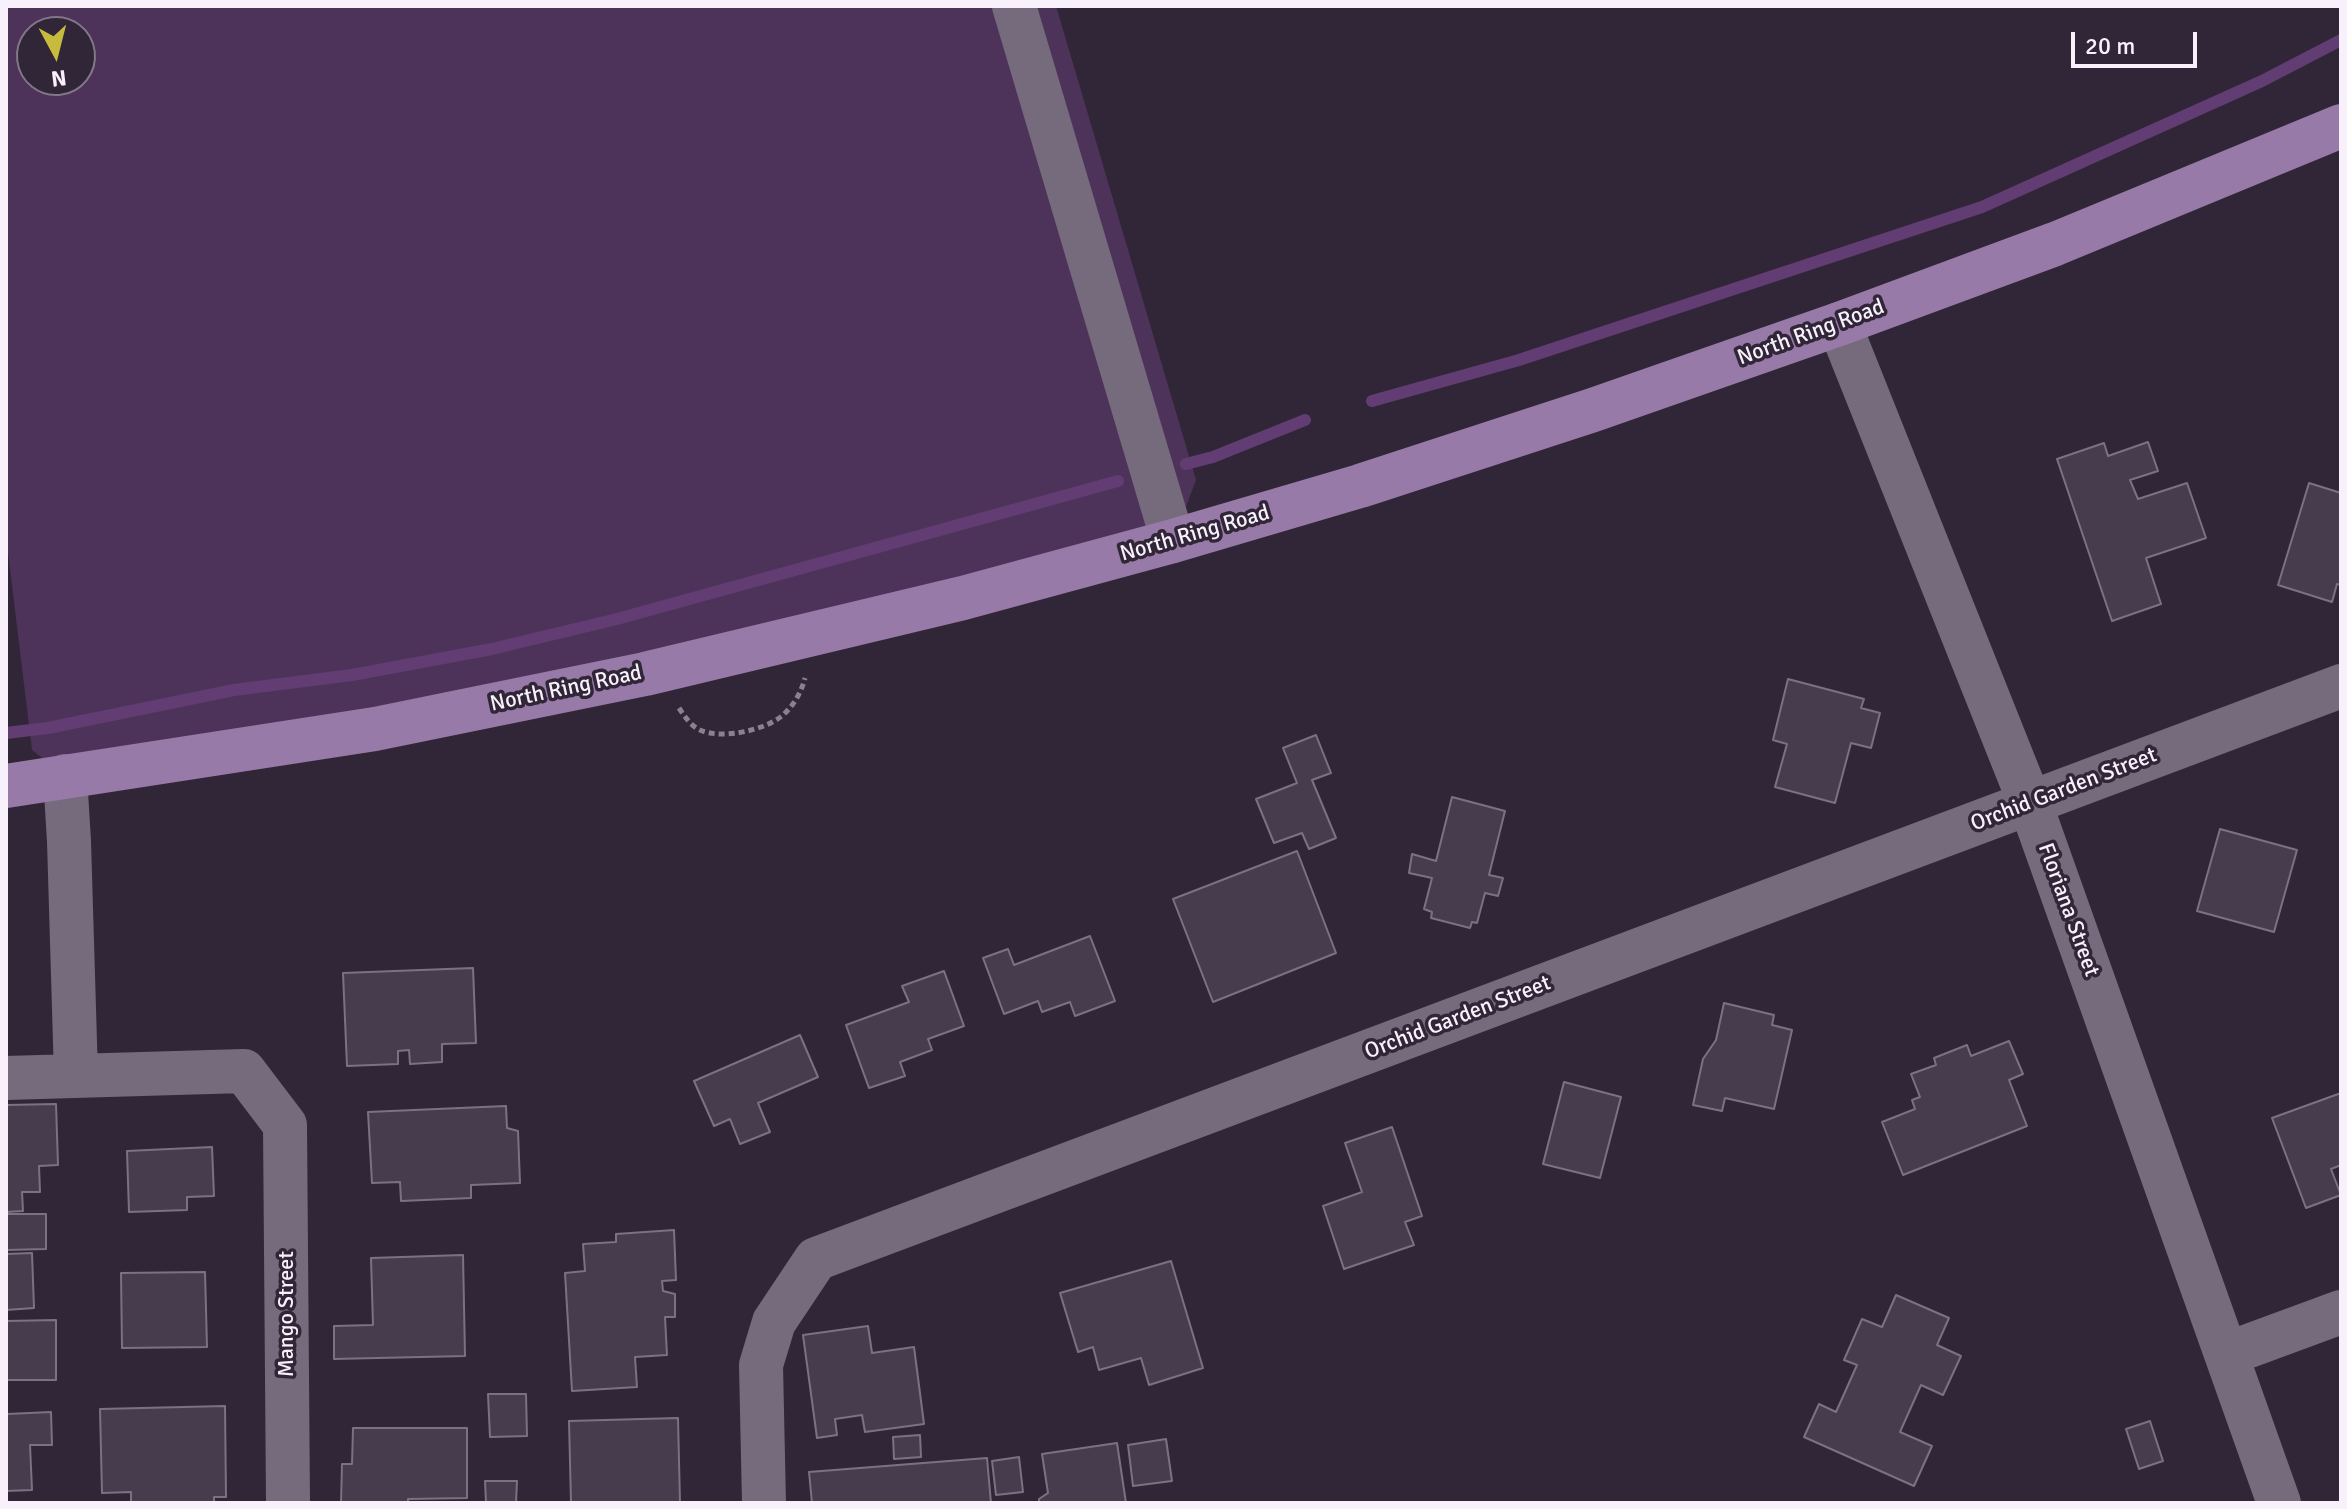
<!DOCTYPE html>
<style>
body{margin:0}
#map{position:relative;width:2347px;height:1509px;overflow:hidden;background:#312637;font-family:Signika,sans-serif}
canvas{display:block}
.frame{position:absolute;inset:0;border:8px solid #f8f1fc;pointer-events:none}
.north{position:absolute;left:16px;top:16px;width:80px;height:80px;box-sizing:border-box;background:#312637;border:2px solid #817786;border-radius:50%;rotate:173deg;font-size:22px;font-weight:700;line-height:32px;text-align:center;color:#f8f1fc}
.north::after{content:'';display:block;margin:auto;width:28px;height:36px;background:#c6bb3c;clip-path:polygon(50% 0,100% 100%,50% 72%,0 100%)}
.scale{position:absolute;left:2071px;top:32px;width:126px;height:36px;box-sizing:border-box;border:4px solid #f8f1fc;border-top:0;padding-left:10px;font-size:24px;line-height:28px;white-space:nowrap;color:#f8f1fc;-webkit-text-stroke:6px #312637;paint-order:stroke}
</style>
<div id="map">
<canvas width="2347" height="1509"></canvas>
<div class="frame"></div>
<div class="north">N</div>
<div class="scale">20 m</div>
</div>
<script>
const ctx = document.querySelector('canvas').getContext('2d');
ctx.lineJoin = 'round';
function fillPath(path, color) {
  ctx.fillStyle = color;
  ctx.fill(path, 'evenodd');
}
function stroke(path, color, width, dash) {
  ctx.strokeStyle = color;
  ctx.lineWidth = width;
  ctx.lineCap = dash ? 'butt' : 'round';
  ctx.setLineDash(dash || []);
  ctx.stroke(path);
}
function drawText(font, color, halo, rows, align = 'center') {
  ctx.font = font + ' Signika,sans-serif';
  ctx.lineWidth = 7;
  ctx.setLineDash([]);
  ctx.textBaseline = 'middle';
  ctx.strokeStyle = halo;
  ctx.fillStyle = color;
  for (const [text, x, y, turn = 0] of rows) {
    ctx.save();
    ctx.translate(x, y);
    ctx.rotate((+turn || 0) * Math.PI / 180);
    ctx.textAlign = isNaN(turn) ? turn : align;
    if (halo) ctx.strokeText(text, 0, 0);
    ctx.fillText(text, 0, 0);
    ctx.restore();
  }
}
fillPath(new Path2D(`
 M6 6H1056L1196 480 1173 541 65 776 32 750 6 536ZM32 32H80V80H32Z`), '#4d335a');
stroke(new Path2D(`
 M1372 401 1519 360 1982 207 2262 81 2341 40
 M1186 464 1213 457 1305 420
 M6 733 48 728 234 690 352 675 492 649 617 619 1118 481`), '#623d73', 12);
const building = new Path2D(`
 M2148 442 2158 471 2130 480 2138 499 2187 483 2206 538 2146 558 2161 604 2112 621 2057 459 2104 443 2108 456Z
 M2309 483 2341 493V585L2337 584 2332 602 2278 585Z
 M1788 679 1864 699 1861 708 1880 713 1871 748 1851 743 1835 803 1775 787 1787 744 1773 740Z
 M1316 735 1331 773 1312 780 1336 838 1309 849 1302 833 1274 843 1256 799 1297 783 1283 748Z
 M1452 797 1505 811 1489 875 1503 878 1498 896 1485 893 1477 923 1472 922 1470 928 1431 918 1432 912 1424 909 1432 878 1409 873 1412 854 1436 861Z
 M2220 829 2297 850 2274 932 2197 911Z
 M1297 851 1336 953 1213 1002 1173 899Z
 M1090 936 1115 1001 1075 1016 1070 1002 1042 1012 1038 1001 1004 1014 983 958 1008 949 1014 965Z
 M473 968 476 1043 442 1044V1062L410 1064 409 1050 398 1051V1064L347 1066 343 973Z
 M944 971 964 1026 928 1039 932 1050 900 1062 905 1076 869 1088 846 1025 909 1002 902 986Z
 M1724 1003 1774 1015 1772 1025 1792 1030 1774 1109 1725 1098 1722 1111 1693 1105 1703 1059 1716 1040Z
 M800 1035 818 1077 758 1103 770 1132 740 1144 730 1119 714 1126 694 1081Z
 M2009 1041 2023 1074 2009 1080 2027 1126 1903 1175 1882 1122 1915 1109 1912 1100 1920 1097 1911 1074 1936 1065 1934 1058 1967 1045 1971 1056Z
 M1564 1082 1621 1097 1600 1178 1543 1164Z
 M2341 1093V1165L2331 1169 2341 1195 2306 1208 2272 1118Z
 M56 1104 58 1165 39 1166 40 1192H22L23 1211 6 1212V1105Z
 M506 1106 507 1128 518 1131 520 1183 471 1185V1198L401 1201 400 1182 372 1183 368 1112Z
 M1392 1127 1422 1216 1405 1222 1414 1245 1344 1269 1323 1206 1362 1192 1345 1143Z
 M212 1147 214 1196 187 1197V1210L129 1212 127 1151Z
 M6 1214H46V1249L6 1250Z
 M674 1230 676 1280 662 1281 663 1291 675 1294V1317H665L667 1355 635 1357 637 1387 572 1391 565 1273 585 1271 583 1244 616 1242V1234Z
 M32 1253 34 1308 6 1310V1254Z
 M463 1255 465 1356 334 1359V1326L373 1325 371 1258Z
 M1171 1261 1203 1368 1149 1385 1141 1358 1099 1370 1093 1347 1078 1352 1060 1293Z
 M205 1272 207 1347 122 1348 121 1273Z
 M1896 1295 1949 1318 1937 1345 1961 1356 1943 1395 1921 1385 1900 1432 1932 1446 1914 1486 1804 1437 1819 1404 1836 1412 1857 1365 1844 1360 1862 1319 1882 1327Z
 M56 1320V1380H6V1321Z
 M868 1326 872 1353 914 1347 924 1424 865 1432 862 1415 835 1419 837 1435 817 1438 803 1335Z
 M488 1394H526L527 1436 490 1437Z
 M225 1406 226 1497H214V1503H131V1492L102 1493 100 1409Z
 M51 1412 52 1445H30L32 1490 6 1491 7 1414Z
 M678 1418 680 1503H571L569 1421Z
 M2150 1421 2163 1461 2139 1469 2126 1429Z
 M353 1428H467V1498L408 1499V1503H341L342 1464H352Z
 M920 1435 921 1457 894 1459 893 1437Z
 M1166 1439 1172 1481 1133 1486 1128 1445Z
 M1117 1443 1126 1503H1039V1499L1048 1493 1042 1454Z
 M1019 1457 1023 1492 996 1495 992 1461Z
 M987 1458 991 1503H812L809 1472Z
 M485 1481H517L516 1503H486Z`);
fillPath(building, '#473c4d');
stroke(building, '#7c7083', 2);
stroke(new Path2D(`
 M679 708C685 717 691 726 700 730 722 740 766 730 783 715 794 705 801 693 805 678`), '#8a818f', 5, [6, 4]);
stroke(new Path2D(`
 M1014 6 1173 541
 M1839 324 2030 803 2279 1503
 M65 776 69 841 76 1076
 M6 1078 244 1071 285 1125 288 1503
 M2227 1354 2341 1312
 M764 1503 761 1365 774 1322 816 1259 2341 686`), '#766a7d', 44);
stroke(new Path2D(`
 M6 786 375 729 645 674 963 598 1173 541 1360 486 1593 410 1839 324 2055 244 2341 126`), '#987aa8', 44);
drawText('22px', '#f8f1fc', '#312637', [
 ["North Ring Road",1811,333,-20],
 ["North Ring Road",1195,534,-16],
 ["North Ring Road",566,689,-12],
 ["Orchid Garden Street",2064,790,-21],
 ["Floriana Street",2068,910,70],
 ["Orchid Garden Street",1458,1018,-21],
 ["Mango Street",287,1314,-90]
]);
</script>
